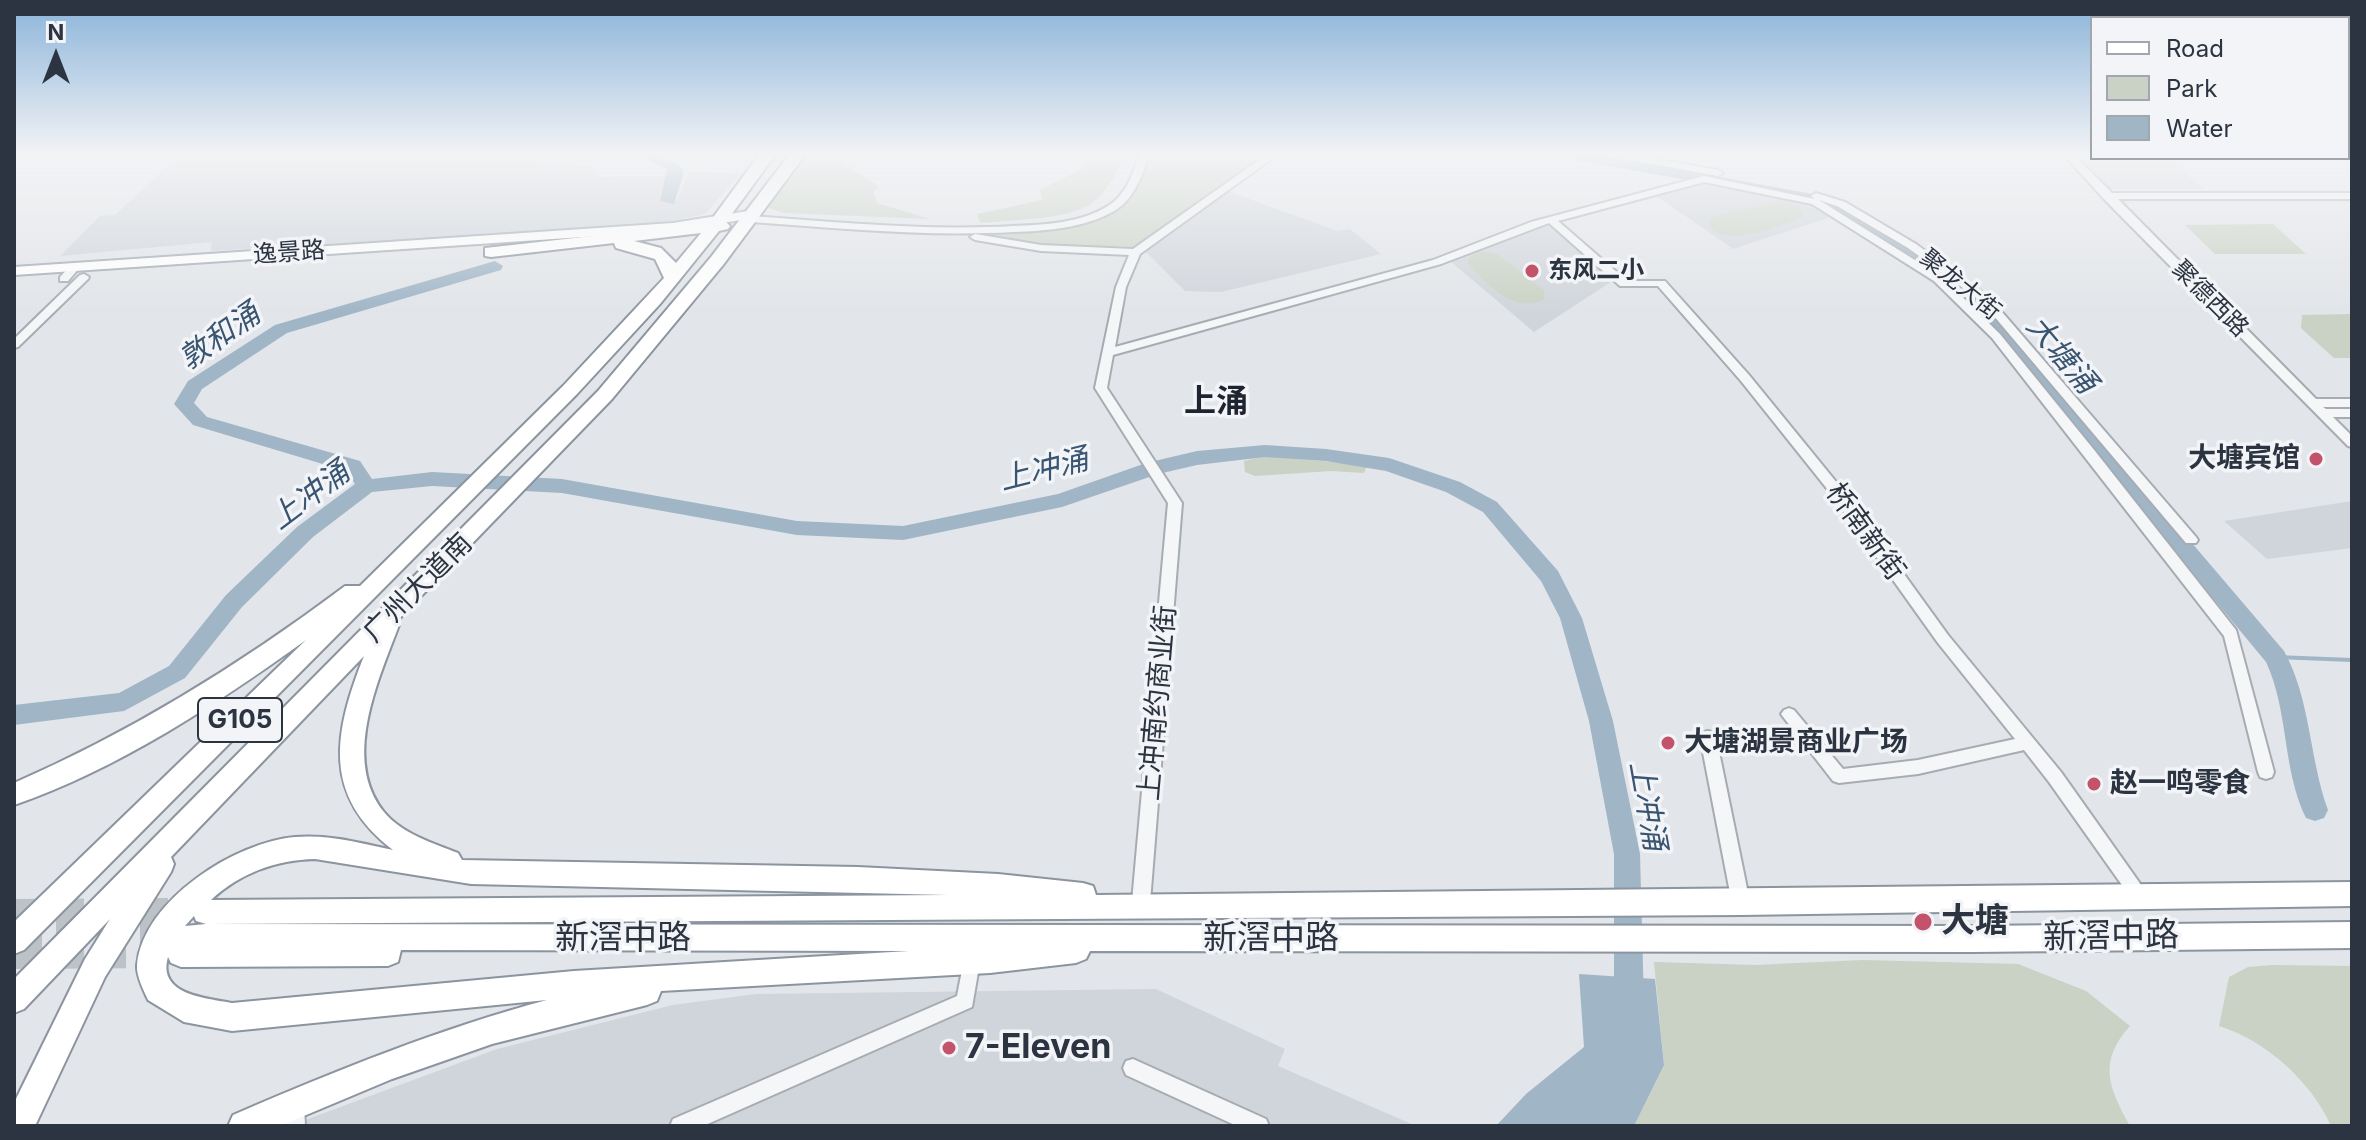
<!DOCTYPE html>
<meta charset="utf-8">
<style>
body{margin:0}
#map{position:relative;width:2366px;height:1140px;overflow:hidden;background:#e2e5e9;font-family:Inter,sans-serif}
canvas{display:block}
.frame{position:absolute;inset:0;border:16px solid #2b3440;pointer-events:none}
.legend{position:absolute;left:2090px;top:16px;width:260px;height:144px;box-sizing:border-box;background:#f2f4f7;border:2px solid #a2a7ae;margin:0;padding:10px 14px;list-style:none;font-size:24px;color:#2b3440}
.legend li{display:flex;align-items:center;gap:16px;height:40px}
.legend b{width:40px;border:2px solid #a2a7ae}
.north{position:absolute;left:16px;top:16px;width:80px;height:80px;-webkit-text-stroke:6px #f2f4f7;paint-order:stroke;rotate:0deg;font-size:22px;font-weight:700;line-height:32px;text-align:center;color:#2b3440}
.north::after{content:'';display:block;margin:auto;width:28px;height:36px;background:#2b3440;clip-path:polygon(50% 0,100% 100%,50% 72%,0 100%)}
</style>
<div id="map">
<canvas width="2366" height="1140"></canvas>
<div class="frame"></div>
<ul class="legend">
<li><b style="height:10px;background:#fff"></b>Road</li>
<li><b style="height:22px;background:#c9d2c4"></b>Park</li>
<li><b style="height:22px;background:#a0b5c6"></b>Water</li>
</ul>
<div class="north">N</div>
</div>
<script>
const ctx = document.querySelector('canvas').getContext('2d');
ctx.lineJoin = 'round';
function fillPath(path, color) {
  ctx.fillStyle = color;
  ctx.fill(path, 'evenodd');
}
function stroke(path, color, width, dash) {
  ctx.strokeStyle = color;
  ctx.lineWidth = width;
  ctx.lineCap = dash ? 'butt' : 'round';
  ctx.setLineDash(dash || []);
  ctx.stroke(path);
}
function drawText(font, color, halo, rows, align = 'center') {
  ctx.font = font + ' Inter,"Noto Sans SC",sans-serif';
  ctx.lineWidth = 7;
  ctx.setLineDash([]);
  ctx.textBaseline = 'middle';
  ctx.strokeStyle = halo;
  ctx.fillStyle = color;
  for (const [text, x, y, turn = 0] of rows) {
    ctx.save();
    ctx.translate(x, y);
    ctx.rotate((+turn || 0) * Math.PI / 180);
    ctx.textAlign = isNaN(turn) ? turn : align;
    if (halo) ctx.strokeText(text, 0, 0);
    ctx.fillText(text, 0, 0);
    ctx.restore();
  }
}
fillPath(new Path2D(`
 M179 155 471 156 585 165 595 170 599 177 669 176 660 201 677 200 689 172 741 173 705 214 653 225 211 251 212 242 60 256 100 216 115 215Z
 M2070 155 2170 158 2203 189H2103Z
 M1704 181 1809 202 1831 217 1733 249 1655 195Z
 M1228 191 1337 231 1350 229 1381 254 1221 292 1185 291 1144 250Z
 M1551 223 1614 280 1534 332 1450 261Z
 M2352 501V548L2267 559 2224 521Z
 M1156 989 1285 1049 1278 1066 1416 1126H289L497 1049 673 1005 756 994Z`), '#d0d5db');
fillPath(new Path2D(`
 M803 155H843L841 161 878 186 874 192 877 203 930 219 784 213 768 208Z
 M1085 155H1115L1122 162C1114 177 1106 193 1092 203 1070 220 1009 220 980 223L977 214 1042 200 1040 190 1082 169Z
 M1151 155H1266L1132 247 1042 246 941 230C975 232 1089 230 1115 212 1135 198 1143 177 1151 155Z
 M1781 201 1798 206 1804 217C1780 224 1725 252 1708 224L1711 218Z
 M2273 224 2306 254H2215L2185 225Z
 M1483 251 1497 254 1544 290V300C1509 312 1491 286 1467 263L1470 256Z
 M2352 314V358H2334L2301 328 2302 315Z
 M1265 456 1367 465 1364 473 1331 471 1255 476 1245 472 1244 461Z
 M1863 960 2018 964 2086 991 2130 1026C2098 1061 2108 1087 2130 1126H1634L1664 1065 1654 962 1755 965Z
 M2272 965 2352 966V1126H2331C2312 1082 2265 1040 2219 1026L2229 977 2248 967Z`), '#c9d2c4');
fillPath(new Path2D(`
 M1579 974 1655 979 1664 1065 1634 1126H1496L1526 1094 1584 1047Z`), '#a0b5c6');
stroke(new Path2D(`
 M2276 657 2352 660`), '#a0b5c6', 4);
fillPath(new Path2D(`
 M636 155C654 155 674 155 684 172L674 204 660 201 667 169Z
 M1569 155H1602L1823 196 1949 272 1983 298 2284 651C2311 700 2309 758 2328 810L2324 818 2315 821 2306 818C2282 769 2289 711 2266 662L1971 306 1937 280 1812 203 1577 160Z
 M495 261 503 266 501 270 287 333 202 389 194 403 207 417 360 461 372 479 432 472 562 479 797 521 903 526 1058 494 1146 463 1197 451 1265 445 1326 449 1389 458 1460 482 1497 502 1558 571 1582 618 1613 721 1640 854 1644 1005 1639 1015 1629 1019 1619 1015 1614 1005V854L1589 721 1560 618 1541 581 1483 512 1446 492 1386 471 1326 461 1265 457 1197 465 1158 474 1062 507 903 540 797 535 562 493 432 486 372 492 313 537 242 607 185 678 124 711 14 725V705L119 693 169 666 226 595 297 527 355 484 346 471 193 425 174 404 188 381 275 325Z`), '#a0b5c6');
stroke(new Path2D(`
 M14 913 189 912
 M14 937H173
 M14 955 169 954`), '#bdc2c7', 28, [28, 14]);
const minor = new Path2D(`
 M1139 155H1149C1142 175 1134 200 1114 211 1085 228 1046 231 1013 232 925 237 837 228 750 222L745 219 750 216C837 222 925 231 1013 226 1044 225 1081 223 1108 206 1126 195 1133 174 1139 155Z
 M1266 155H1277L1140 254 1126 287 1115 347 1433 260 1531 222 1704 176 1815 199 1811 196 1816 193 1845 202 1916 244 1990 298 2196 537 2198 540 2196 543H2186L1982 302 1908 248 1837 206 1819 200 1942 277 2000 334 2095 451 2236 630 2274 772 2272 777 2266 779 2260 777 2258 772 2224 636 1992 338 1934 281 1812 204 1704 182 1558 221 1627 281H1665L1749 375 1846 494 1948 635 2061 772 2146 892 2149 897 2146 902 2140 905 2134 902 2049 782 2024 750 1918 774 1839 783 1833 781 1784 718 1781 714 1784 710 1789 708 1794 710 1843 769 1918 760 2015 739 1938 643 1836 500 1741 381 1658 286H1620L1549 223 1441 264 1113 355 1107 388 1182 503 1150 902 1147 907 1141 910 1135 907 1132 902 1168 503 1095 388 1116 287 1129 255 1041 251 975 240 970 237 975 234 1041 245 1133 249Z
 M2064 155H2074L2112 193H2352V199H2118L2316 399H2352V407H2323L2326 409H2352V417H2333L2352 436V447L2348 446 2103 198Z
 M1639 156 1718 170 1723 173 1718 176 1636 161 1634 159Z
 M75 264 80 267 68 281H60V277L71 265Z
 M84 274 89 277 88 279 18 347 14 348V339L80 275Z
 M1708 731 1714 733 1716 737 1750 903 1747 908 1741 911 1735 908 1732 903 1700 737 1702 733Z
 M971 953 977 955 980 961 972 1007 703 1126H670L673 1119 957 996 965 955Z
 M1133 1059 1266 1119 1269 1126H1237L1126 1075 1123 1068 1126 1061Z
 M294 1094 301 1097 304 1104 305 1126H285L284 1104 287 1097Z`);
const major = new Path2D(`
 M754 210 761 214 759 217 673 231 14 275V267L673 223Z`);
const highway = new Path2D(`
 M759 155H775L726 222 730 226 728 229 719 231 660 304 577 394 24 950 14 954V922L306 640C217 704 118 769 14 805V783C133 731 241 664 345 586H360L563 386 664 278 655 259 616 248 614 243 491 257 485 256V248L709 223ZM701 233 676 263 661 248 634 241Z
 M789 155H805L723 265 612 399 397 621 399 625C379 679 341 759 384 812 402 834 433 843 458 853L462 860 858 867 998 874 1083 883 1093 886 1096 895 2352 882V906L1741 915 208 924 1973 926 2352 922V948L1973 952 1090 951 1086 959 1076 963 990 973 661 991 657 1001 647 1005 492 1044 392 1079 280 1126H228L233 1115C335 1071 439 1029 547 1000L232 1031 184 1022 148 1000C144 991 136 976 137 965 143 900 236 842 295 837 328 834 361 843 393 850 321 795 334 732 364 656L171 857 174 864 171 872 105 977 35 1126H14V1103L85 959 110 919 24 1009 14 1013V979L598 391 711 257ZM315 859 471 884 948 895 211 900C240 873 276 860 315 859ZM194 916 196 921 206 924 185 926ZM401 950 909 951 574 971 232 1003C206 998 157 995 168 957L171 963 181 967 388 966 398 962Z`);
stroke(minor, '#a7acb3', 4);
stroke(major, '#a2abb4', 4);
stroke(highway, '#8b949f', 4);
fillPath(minor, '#f5f6f8');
fillPath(major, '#fff');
fillPath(highway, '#fff');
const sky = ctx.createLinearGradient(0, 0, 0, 315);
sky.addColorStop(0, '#8bb4da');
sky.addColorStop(0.49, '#f2f3f5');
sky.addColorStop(1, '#f2f3f500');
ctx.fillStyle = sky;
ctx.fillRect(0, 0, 2366, 315);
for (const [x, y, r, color] of [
 [1532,271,8,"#c3526b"],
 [2316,459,8,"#c3526b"],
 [1668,743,8,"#c3526b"],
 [2094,784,8,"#c3526b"],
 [1923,922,10,"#c3526b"],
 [949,1048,8,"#c3526b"]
]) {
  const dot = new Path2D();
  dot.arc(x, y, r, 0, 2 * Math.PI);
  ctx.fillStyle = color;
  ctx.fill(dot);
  stroke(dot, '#f2f4f7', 3);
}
drawText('24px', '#2b3440', '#f2f4f7', [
 ["逸景路",289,253,-4],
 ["聚龙大街",1960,285,39],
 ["聚德西路",2210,299,45]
]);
drawText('bold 24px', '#2b3440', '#f2f4f7', [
 ["东风二小",1548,271]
], 'left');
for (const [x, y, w] of [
 [240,720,84]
]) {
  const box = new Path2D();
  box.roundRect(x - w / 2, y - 22, w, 44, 6);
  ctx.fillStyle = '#f2f4f7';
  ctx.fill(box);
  stroke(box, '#2b3440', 2);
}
drawText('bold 26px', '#2b3440', null, [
 ["G105",240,720]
]);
drawText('bold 28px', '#2b3440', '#f2f4f7', [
 ["大塘宾馆",2300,459,"right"],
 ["大塘湖景商业广场",1684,743],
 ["赵一鸣零食",2110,784]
], 'left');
drawText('28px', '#2b3440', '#f2f4f7', [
 ["桥南新街",1865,532,54],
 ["广州大道南",418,588,-45],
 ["上冲南约商业街",1158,703,-85]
]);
drawText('italic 30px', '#395571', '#f2f4f7', [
 ["敦和涌",220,337,-35],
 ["大塘涌",2061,355,50],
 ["上冲涌",1044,470,-14],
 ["上冲涌",310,496,-37],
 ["上冲涌",1647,806,80]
]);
drawText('bold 32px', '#1e2531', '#f2f4f7', [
 ["上涌",1216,402]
]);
drawText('bold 34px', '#2b3440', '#f2f4f7', [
 ["大塘",1941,922],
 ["7-Eleven",965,1048]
], 'left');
drawText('34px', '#2b3440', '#f2f4f7', [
 ["新滘中路",2111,937,-1],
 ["新滘中路",623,939],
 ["新滘中路",1271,939]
]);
</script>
